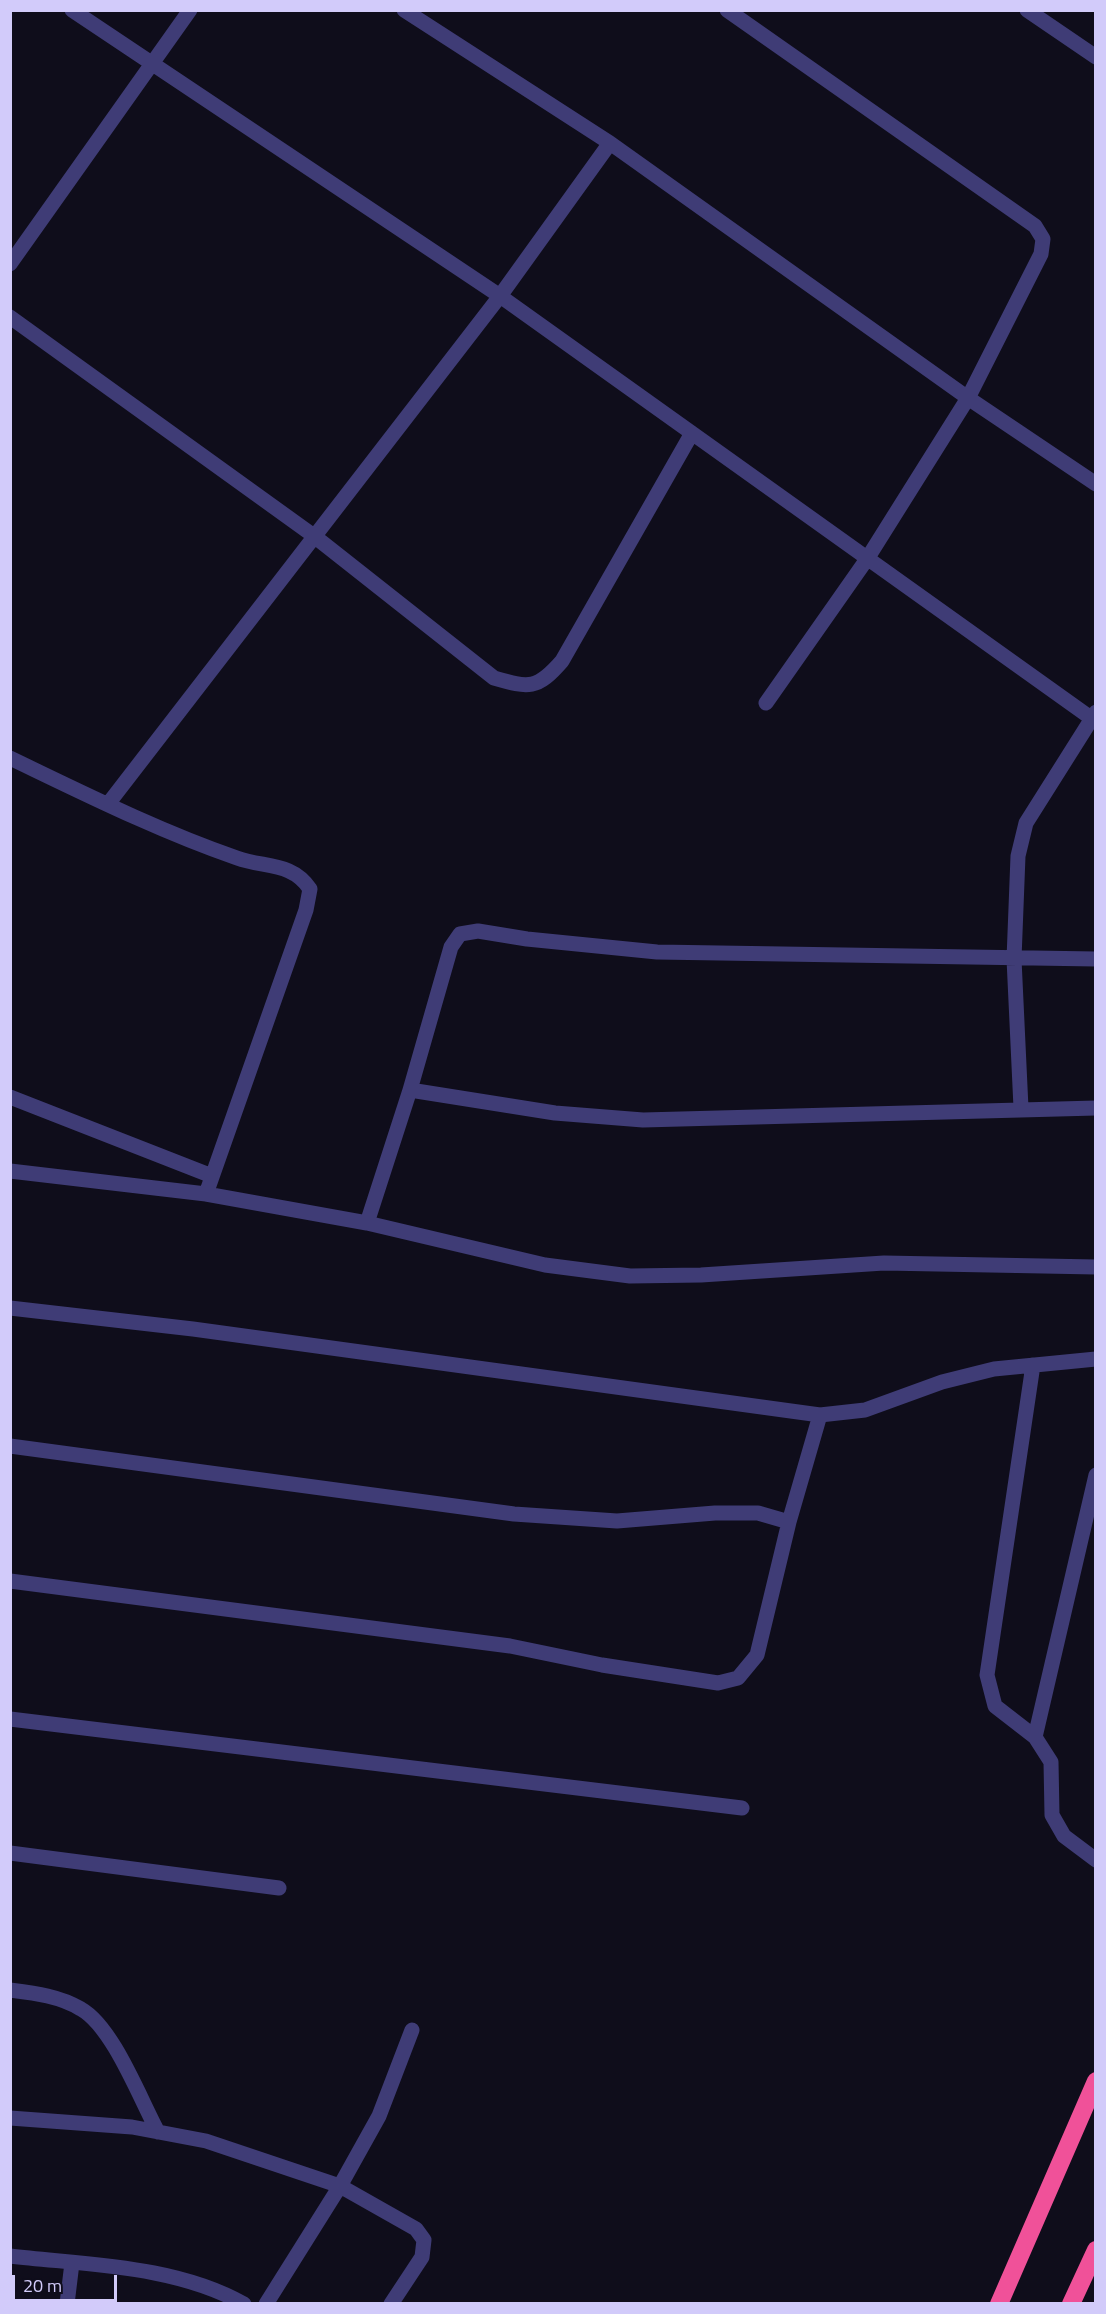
<!DOCTYPE html>
<style>
body{margin:0}
#map{position:relative;width:1106px;height:2314px;overflow:hidden;background:#0f0d1b;font-family:"Titillium Web",sans-serif}
canvas{display:block}
.frame{position:absolute;inset:0;border:12px solid #d2cbfa;pointer-events:none}
.scale{position:absolute;left:12px;top:2275px;width:105px;height:27px;box-sizing:border-box;border:3px solid #d2cbfa;border-top:0;padding-left:8px;font-size:18px;line-height:21px;white-space:nowrap;color:#d2cbfa;-webkit-text-stroke:4px #0f0d1b;paint-order:stroke}
</style>
<div id="map">
<canvas width="1106" height="2314"></canvas>
<div class="frame"></div>
<div class="scale">20 m</div>
</div>
<script>
const ctx = document.querySelector('canvas').getContext('2d');
ctx.lineJoin = 'round';
function stroke(path, color, width, dash) {
  ctx.strokeStyle = color;
  ctx.lineWidth = width;
  ctx.lineCap = dash ? 'butt' : 'round';
  ctx.setLineDash(dash || []);
  ctx.stroke(path);
}
stroke(new Path2D(`
 M72 10 500 296 1091 718
 M404 10 610 143 968 398 1096 484
 M727 10 1035 226 1043 239 1041 254 968 398 867 559 766 703
 M1027 10 1096 57
 M10 264 190 10
 M10 317 314 536 494 678C529 688 537 690 562 661L692 433
 M10 758C85 794 159 831 237 858 265 868 292 862 310 889L306 910 206 1194
 M108 804 500 296 610 143
 M410 1090 555 1113 643 1120 1096 1108
 M10 1097 212 1176
 M1021 1108 1014 959 1018 856 1026 823 1096 712
 M10 1171 206 1194 367 1223 545 1265 630 1276 701 1275 884 1263 1096 1267
 M367 1223 410 1090 451 947 460 934 478 931 527 939 657 952 1096 959
 M10 1308 193 1329 820 1415 865 1410 942 1382 994 1369 1096 1359
 M1033 1365 987 1675 995 1706 1035 1737 1051 1762 1052 1815 1064 1836 1096 1860
 M10 1446 514 1514 617 1521 715 1513H758L789 1522
 M10 1581 510 1646 602 1665 718 1683 738 1678 757 1655 789 1522 820 1415
 M10 1719 742 1808
 M1035 1737 1096 1475
 M10 1853 279 1888
 M10 1990C34 1993 60 1996 81 2009 113 2027 140 2099 158 2132
 M10 2118 132 2127 206 2141 340 2186 416 2229 424 2240 422 2257 391 2304
 M10 2256C87 2265 175 2265 244 2304
 M67 2304 72 2263
 M266 2304 340 2186 379 2116 412 2030`), '#3f3c76', 15);
stroke(new Path2D(`
 M999 2304 1096 2081
 M1071 2304 1096 2250`), '#f05199', 18);
</script>
